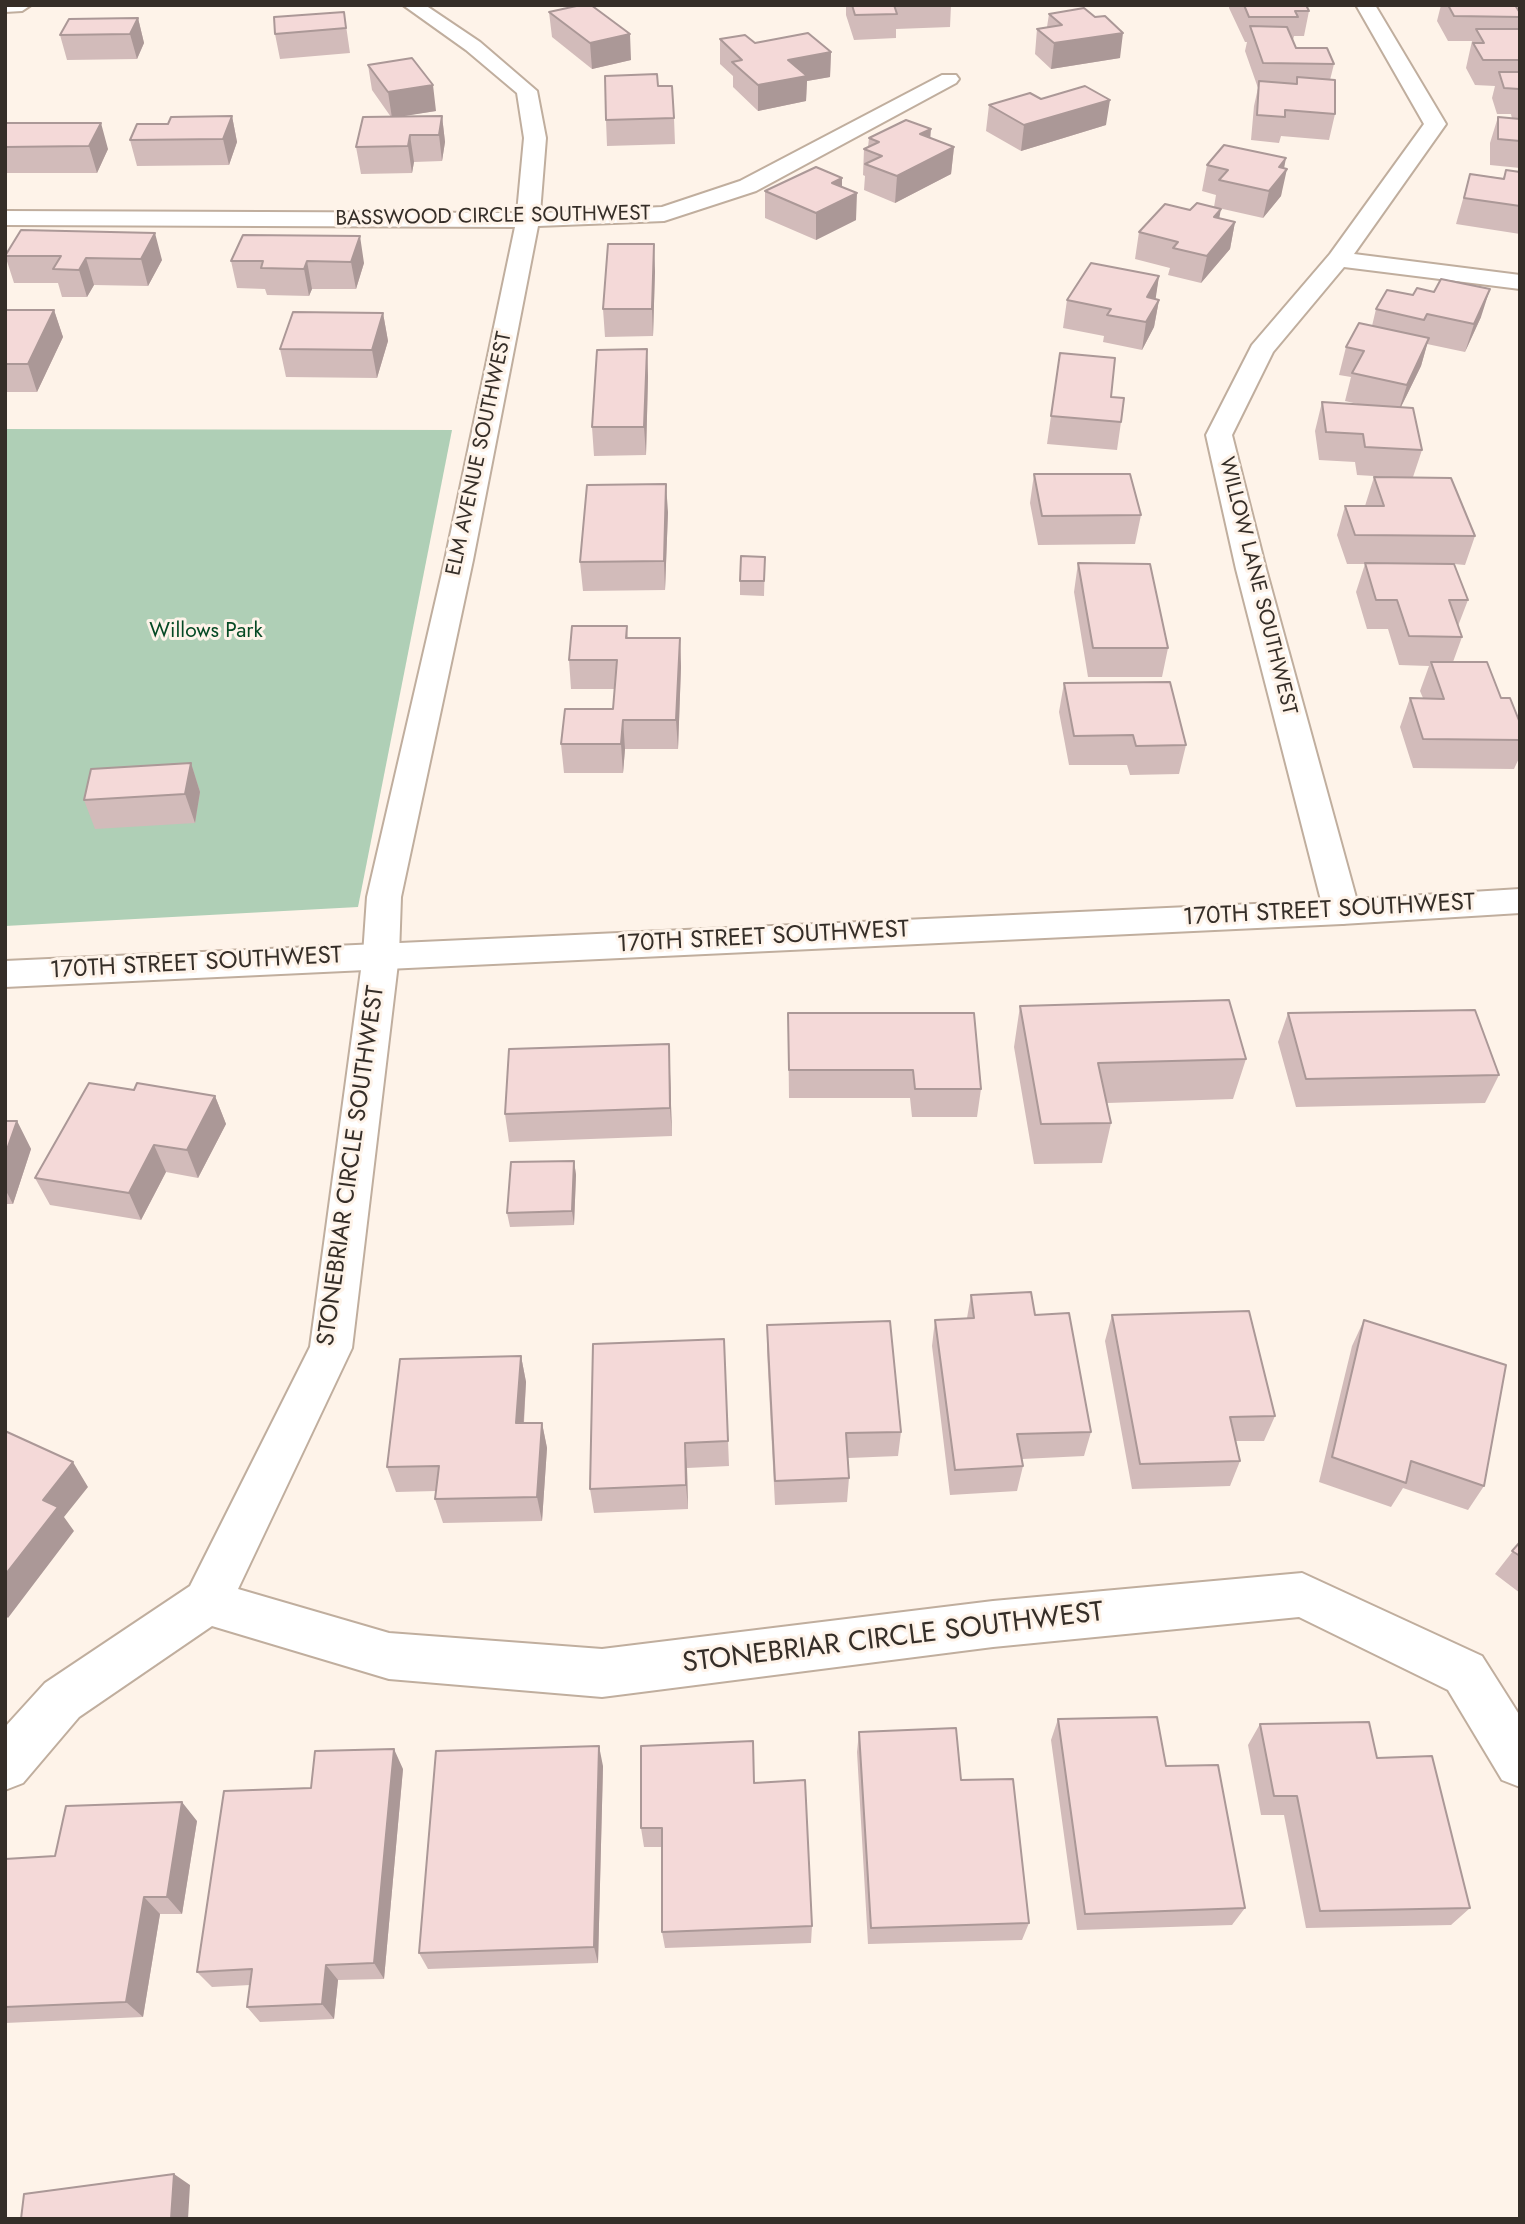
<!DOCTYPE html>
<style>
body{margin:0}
#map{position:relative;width:1525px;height:2224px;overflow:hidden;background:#fef3e9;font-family:Jost,sans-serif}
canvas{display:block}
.frame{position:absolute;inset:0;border:7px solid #352e28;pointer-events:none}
</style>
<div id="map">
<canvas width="1525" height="2224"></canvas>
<div class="frame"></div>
</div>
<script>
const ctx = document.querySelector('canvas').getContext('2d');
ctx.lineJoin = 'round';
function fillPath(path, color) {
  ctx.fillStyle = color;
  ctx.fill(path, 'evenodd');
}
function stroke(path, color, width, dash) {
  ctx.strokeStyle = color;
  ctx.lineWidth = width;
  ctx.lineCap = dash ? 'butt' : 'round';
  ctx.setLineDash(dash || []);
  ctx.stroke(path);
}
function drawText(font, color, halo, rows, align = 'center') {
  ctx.font = font + ' Jost,sans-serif';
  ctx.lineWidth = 6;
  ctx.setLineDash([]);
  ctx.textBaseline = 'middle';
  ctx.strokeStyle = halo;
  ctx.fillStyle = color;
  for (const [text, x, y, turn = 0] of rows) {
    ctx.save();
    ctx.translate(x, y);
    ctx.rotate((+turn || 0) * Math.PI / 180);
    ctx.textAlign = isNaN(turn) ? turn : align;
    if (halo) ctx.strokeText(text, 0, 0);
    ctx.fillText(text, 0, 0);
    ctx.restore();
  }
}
fillPath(new Path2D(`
 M5 429 452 430 358 907 5 926Z`), '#afcfb6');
const street = new Path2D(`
 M5 5H31L22 11 5 12Z
 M403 5H425L480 42 537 91 546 138 540 213 662 207 740 181 942 75H956L959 79 956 83 756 191 664 221 538 226 473 560 401 897 399 955 352 1348 238 1589 389 1633 602 1649 993 1601 1302 1573 1482 1656 1520 1716V1787L1502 1780 1448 1690 1299 1617 993 1647 602 1697 389 1679 212 1626 79 1717 23 1783 5 1790V1727L45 1683 190 1586 310 1347 363 955 367 897 445 560 515 227 5 225V211L517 213 524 138 517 93 466 50Z
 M1356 5H1375L1446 124 1354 254 1520 275V289L1344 267 1273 352 1232 435 1266 569 1360 912 1354 921 1342 924 1330 921 1324 912 1236 569 1206 435 1252 345 1330 254 1424 124Z`);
const secondary = new Path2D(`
 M1520 889V913L1342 924 5 987V961L1342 900Z`);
stroke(street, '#c0ae9e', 4);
stroke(secondary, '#c0ae9e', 4);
fillPath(street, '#fff');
fillPath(secondary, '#fff');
fillPath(new Path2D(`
 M846 5H951L950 27 896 29V38L854 40 846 15Z
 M1229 5H1306L1309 11 1304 36H1294L1293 40 1296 48 1334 64 1330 80 1335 114 1329 140 1281 136 1279 143 1251 140 1254 106 1258 88 1245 51 1247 42H1245L1229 8Z
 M1441 5H1515L1520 13V25L1519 29H1520V234L1456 224 1470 174 1503 178 1506 170 1520 172V168L1490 165V143L1498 117 1512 119 1511 114H1497L1492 98 1495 86 1475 85 1466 68 1472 41H1448L1437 21Z
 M344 12 350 53 280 59 275 34Z
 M549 12 631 60 592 69 552 37Z
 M1049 14 1095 17 1120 58 1051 69 1035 54 1037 29 1047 27Z
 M138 18 144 43 137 59 67 60 60 35Z
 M720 39 831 52 830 77 807 81 806 101 758 111 733 87V76L720 64Z
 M368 65 436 111 402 116H442L445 142 442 161 414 162 412 173 361 174 356 147 391 117 372 90Z
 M658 86 674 118 675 144 607 146 606 120Z
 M1041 99 1106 125 1021 151 986 131 989 105Z
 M232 116 237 142 229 165 137 166 130 140 168 124Z
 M5 123 108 149 97 173H5Z
 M869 138H930L954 147 951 174 895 203 864 190 865 176 863 175 864 149 868 147Z
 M1207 165 1284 169 1281 196 1263 218 1214 207 1216 195 1202 191Z
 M842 178V187L856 220 816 240 765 218V191Z
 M1220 218 1235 222 1230 249 1201 283 1168 275 1170 268 1135 259 1139 232Z
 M243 235 364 263 356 289H312L309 296 267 295 265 289 237 288 231 261Z
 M5 255 162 260 148 286 94 285 87 297H62L58 283H14Z
 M655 271 653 336 605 337 603 309Z
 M1159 276 1155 299 1159 300 1154 327 1142 350 1103 342 1104 336 1063 328 1067 300Z
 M1376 309 1481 317 1465 352 1427 344 1421 366 1401 407 1422 450 1413 477 1475 536 1465 565 1454 564 1468 600 1458 626 1462 637 1453 662 1501 698 1520 723V756L1514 769 1413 768 1400 727 1410 698H1423L1420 691 1429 666 1399 665 1388 629H1367L1356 592 1365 564H1347L1337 535 1345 506H1365L1374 477H1390L1357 475 1355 462 1319 460 1315 431 1322 402 1362 405 1345 401 1351 377 1339 375 1346 347 1372 326Z
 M5 310H54L63 337 37 392H5Z
 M383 313 388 341 377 378 286 377 280 349Z
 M647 349 648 377 646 455 594 456 592 427Z
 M1060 353 1111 397 1121 422 1117 450 1047 444Z
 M1034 474 1141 515 1135 544 1038 545 1030 503Z
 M668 512 665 590 583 591 580 562Z
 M765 557 764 596 740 595V581Z
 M1078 563 1168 648 1162 677H1088L1074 592Z
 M627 626 628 638H680L681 667 678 749H625L623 773H564L561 744 613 709 615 689H571L569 660Z
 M1064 683 1186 745 1179 774 1130 775 1127 765H1069L1059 712Z
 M191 763 200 792 195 823 95 829 84 800Z
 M1020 1006 1246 1059 1233 1099 1107 1103 1111 1123 1102 1163 1034 1164 1014 1047Z
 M788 1013 981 1089 977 1117H912L910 1098H789Z
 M1288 1013 1499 1075 1485 1103 1296 1107 1278 1042Z
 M669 1044 672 1136 509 1142 505 1114Z
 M134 1090 215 1096 226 1124 198 1178 166 1172 141 1220 50 1205 35 1178Z
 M5 1121H17L31 1149 13 1204H5Z
 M574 1161 576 1175 574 1225 510 1227 507 1213Z
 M971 1295 1035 1315 1091 1432 1084 1456 1022 1459 1023 1466 1017 1491 950 1495 932 1346 935 1320 967 1318Z
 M1112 1315 1275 1416 1264 1441H1236L1240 1461 1230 1486 1132 1489 1105 1341Z
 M1364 1320 1484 1486 1468 1510 1403 1488 1391 1507 1319 1482 1352 1346Z
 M767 1325 901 1432 898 1456 848 1458 849 1478 847 1502 775 1505 767 1351Z
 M724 1339 729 1466 687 1468 688 1509 594 1513 590 1489Z
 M521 1356 526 1382 524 1423H542L547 1448 542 1521 443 1523 435 1499 436 1491 396 1492 387 1467Z
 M1520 1542V1593L1495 1574Z
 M1058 1719 1166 1766 1245 1908 1232 1925 1077 1930 1051 1740Z
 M1260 1724 1470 1908 1451 1925 1306 1928 1284 1815H1261L1248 1745Z
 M859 1732 961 1780 1029 1923 1022 1940 868 1944 857 1752Z
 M603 1766 598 1963 428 1969 419 1953Z
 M403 1769 384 1979 338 1980 334 2019 260 2022 247 2007 250 1985 212 1987 197 1972Z
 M754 1783 812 1926 811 1943 665 1948 662 1932V1847H644L641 1828Z
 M197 1821 182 1914H160L143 2017 5 2023V1859L55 1856Z`), '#d2bbba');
fillPath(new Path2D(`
 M138 18 144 43 137 59 130 34Z
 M1123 33 1120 58 1051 69 1054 43Z
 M630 34 631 60 592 69 590 43Z
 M831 52 830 77 807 81 806 101 758 111V85L788 60Z
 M433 85 436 111 392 118 388 92Z
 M1110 100 1106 125 1021 151 1024 125Z
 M232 116 237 142 229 165 223 139Z
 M442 116 445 142 442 161 439 135Z
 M101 123 108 149 97 173 89 146Z
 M931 129 929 155 920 134Z
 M410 135 414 162 412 173 408 146Z
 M954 147 951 174 895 203 897 176Z
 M1286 158 1283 174 1287 169 1281 196 1263 218 1269 191 1279 167Z
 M842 178V201L857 193 856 220 816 240V213L832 183Z
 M1221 209 1216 235 1214 217Z
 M1235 222 1230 249 1201 283 1207 256Z
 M155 233 162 260 148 286 141 259Z
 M360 236 364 263 356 289 351 262Z
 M654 244 655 271 653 336 652 309Z
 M86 258 94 285 87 297 79 270Z
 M307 261 312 289 309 296 304 269Z
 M1159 276 1155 303 1147 297Z
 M1490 289 1481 317 1465 352 1474 324Z
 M1159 300 1154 327 1142 350 1146 322Z
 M54 310 63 337 37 392 28 364Z
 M383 313 388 341 377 378 372 350Z
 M1429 338 1421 366 1398 413 1407 385Z
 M647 349 648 377 646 455 644 427Z
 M666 484 668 512 665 590 664 561Z
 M680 638 681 667 678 749 676 720Z
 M623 720 625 749 623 773 621 744Z
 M191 763 200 792 195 823 185 794Z
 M669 1044 670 1072 672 1136 670 1108Z
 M215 1096 226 1124 198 1178 187 1150Z
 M17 1121 31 1149 13 1204 5 1189V1155Z
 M154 1145 166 1172 141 1220 129 1193Z
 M574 1161 576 1175 574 1225 572 1211Z
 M521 1356 526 1382 522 1448 516 1423Z
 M542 1423 547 1448 542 1521 537 1497Z
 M685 1443 687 1468 688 1509 686 1485Z
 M73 1462 88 1487 64 1517 74 1531 8 1618 5 1615V1575L43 1500Z
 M599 1746 603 1766 598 1963 594 1947Z
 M394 1749 403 1769 384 1979 374 1963Z
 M182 1802 197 1821 182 1914 167 1897Z
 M144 1897 160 1914 143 2017 126 2002Z
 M326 1965 338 1980 334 2019 322 2004Z
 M174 2174 190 2185 188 2219H171Z`), '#ab9897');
const building = new Path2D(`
 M581 5H591L630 34 590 43 549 12Z
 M852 5H894L897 14 855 15Z
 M1244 5H1306L1309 11H1295L1298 17H1249Z
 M1448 5H1515L1520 13V17L1454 16Z
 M1084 8 1095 17 1105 16 1123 33 1054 43 1037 29 1062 25 1049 14Z
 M344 12 346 28 275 34 274 17Z
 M138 18 130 34 60 35 69 19Z
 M1250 26 1287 27 1296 48H1327L1334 64 1263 63Z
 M1476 29H1520V60H1483L1473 43H1484Z
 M808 33 831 52 788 60 807 76 758 85 732 62 742 60 720 39 745 35 755 43Z
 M412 58 433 85 388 92 368 65Z
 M1499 72H1520V92L1519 89 1504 88Z
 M657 74 658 86H672L674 118 606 120 605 76Z
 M1297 77 1335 80V114L1285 110V117L1257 115 1259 81 1297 84Z
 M1085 86 1110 100 1024 125 989 105 1030 93 1041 99Z
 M232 116 223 139 130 140 137 124H168L171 117Z
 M442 116 439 135H410L408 146 356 147 363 117Z
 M1498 117 1520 119V141L1498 139Z
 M906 120 931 129 920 134 954 147 897 176 865 164 882 156 864 149 879 142 869 138Z
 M5 123H101L89 146 5 147Z
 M1224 145 1286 158 1279 167 1287 169 1269 191 1219 180 1228 170 1207 165Z
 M816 167 842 178 832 183 857 193 816 213 765 191Z
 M1506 170 1520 172V206L1464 198 1470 174 1504 179Z
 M1197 203 1221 209 1214 217 1235 222 1207 256 1173 248 1178 242 1139 232 1165 204 1190 210Z
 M21 230 155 233 141 259 86 258 79 270 53 269 61 256H5Z
 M243 235 360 236 351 262 307 261 304 269 261 268 263 261H231Z
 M608 244H654L652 309H603Z
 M1091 263 1159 276 1147 297 1159 300 1146 322 1107 315 1111 309 1067 300Z
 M1441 279 1490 289 1474 324 1427 314 1424 320 1376 309 1387 290 1413 295 1417 288 1434 292Z
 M5 310H54L28 364H5Z
 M293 312 383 313 372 350 280 349Z
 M1359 323 1429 338 1407 385 1352 373 1364 351 1346 347Z
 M647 349 644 427H592L597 350Z
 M1060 353 1115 358 1111 397 1124 398 1121 422 1051 416Z
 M1322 402 1413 408 1422 450 1365 447 1363 434 1326 432Z
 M1034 474H1130L1141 515 1042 516Z
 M1374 477 1451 478 1475 536 1355 535 1345 506H1384Z
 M666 484 664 561 580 562 587 485Z
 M741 556 765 557 764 581H740Z
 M1078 563 1150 564 1168 648H1093Z
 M1365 563 1454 564 1468 600H1449L1462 637 1409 636 1397 600H1376Z
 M572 626H627L626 638H680L676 720H623L621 744H561L565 709H613L617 660H569Z
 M1431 662H1487L1501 698H1510L1520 723V740L1423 739 1410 698 1444 699Z
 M1170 682 1186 745 1136 746 1133 735 1074 736 1064 683Z
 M191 763 185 794 84 800 91 769Z
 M1229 1000 1246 1059 1098 1063 1111 1123 1041 1124 1020 1006Z
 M1475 1010 1499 1075 1306 1079 1288 1013Z
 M788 1013H974L981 1089H915L913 1070H789Z
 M669 1044 670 1108 505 1114 509 1049Z
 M89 1083 134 1090 137 1083 215 1096 187 1150 154 1145 129 1193 35 1178Z
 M5 1121H17L5 1155Z
 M574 1161 572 1211 507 1213 511 1162Z
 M1031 1292 1035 1315 1069 1313 1091 1432 1017 1434 1023 1466 955 1470 935 1320 974 1318 971 1295Z
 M1249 1311 1275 1416 1230 1417 1240 1461 1140 1464 1112 1315Z
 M1364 1320 1506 1365 1484 1486 1411 1461 1406 1483 1332 1457Z
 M890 1321 901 1432 846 1433 849 1478 775 1481 767 1325Z
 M724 1339 728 1441 685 1443 686 1485 590 1489 593 1344Z
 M521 1356 516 1423H542L537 1497 435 1499 439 1466 387 1467 400 1359Z
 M5 1431 73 1462 43 1500 58 1507 5 1575Z
 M1520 1542V1556L1512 1551Z
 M1157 1717 1166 1766 1218 1765 1245 1908 1085 1914 1058 1719Z
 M1369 1722 1377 1758 1432 1756 1470 1908 1320 1911 1297 1796H1274L1260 1724Z
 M956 1728 961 1780 1013 1779 1029 1923 871 1928 859 1732Z
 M753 1741 754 1783 805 1780 812 1926 662 1932V1828H641V1746Z
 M599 1746 594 1947 419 1953 436 1751Z
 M394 1749 374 1963 326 1965 322 2004 247 2007 252 1969 197 1972 224 1791 311 1788 315 1751Z
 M182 1802 167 1897H144L126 2002 5 2007V1859L55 1856 66 1806Z
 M174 2174 171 2219H21L24 2194Z`);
fillPath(building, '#f4d9d8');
stroke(building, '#ab9897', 2);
drawText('21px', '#352e28', '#fef3e9', [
 ["BASSWOOD CIRCLE SOUTHWEST",493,217,-1],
 ["ELM AVENUE SOUTHWEST",480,454,-78],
 ["WILLOW LANE SOUTHWEST",1257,586,76]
]);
drawText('21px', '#054924', '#fef3e9', [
 ["Willows Park",206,632]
]);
drawText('24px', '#352e28', '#fef3e9', [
 ["170TH STREET SOUTHWEST",1329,911,-3],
 ["170TH STREET SOUTHWEST",763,938,-3],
 ["170TH STREET SOUTHWEST",196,964,-3],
 ["STONEBRIAR CIRCLE SOUTHWEST",352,1166,-82]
]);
drawText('28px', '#352e28', '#fef3e9', [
 ["STONEBRIAR CIRCLE SOUTHWEST",893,1639,-7]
]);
</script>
